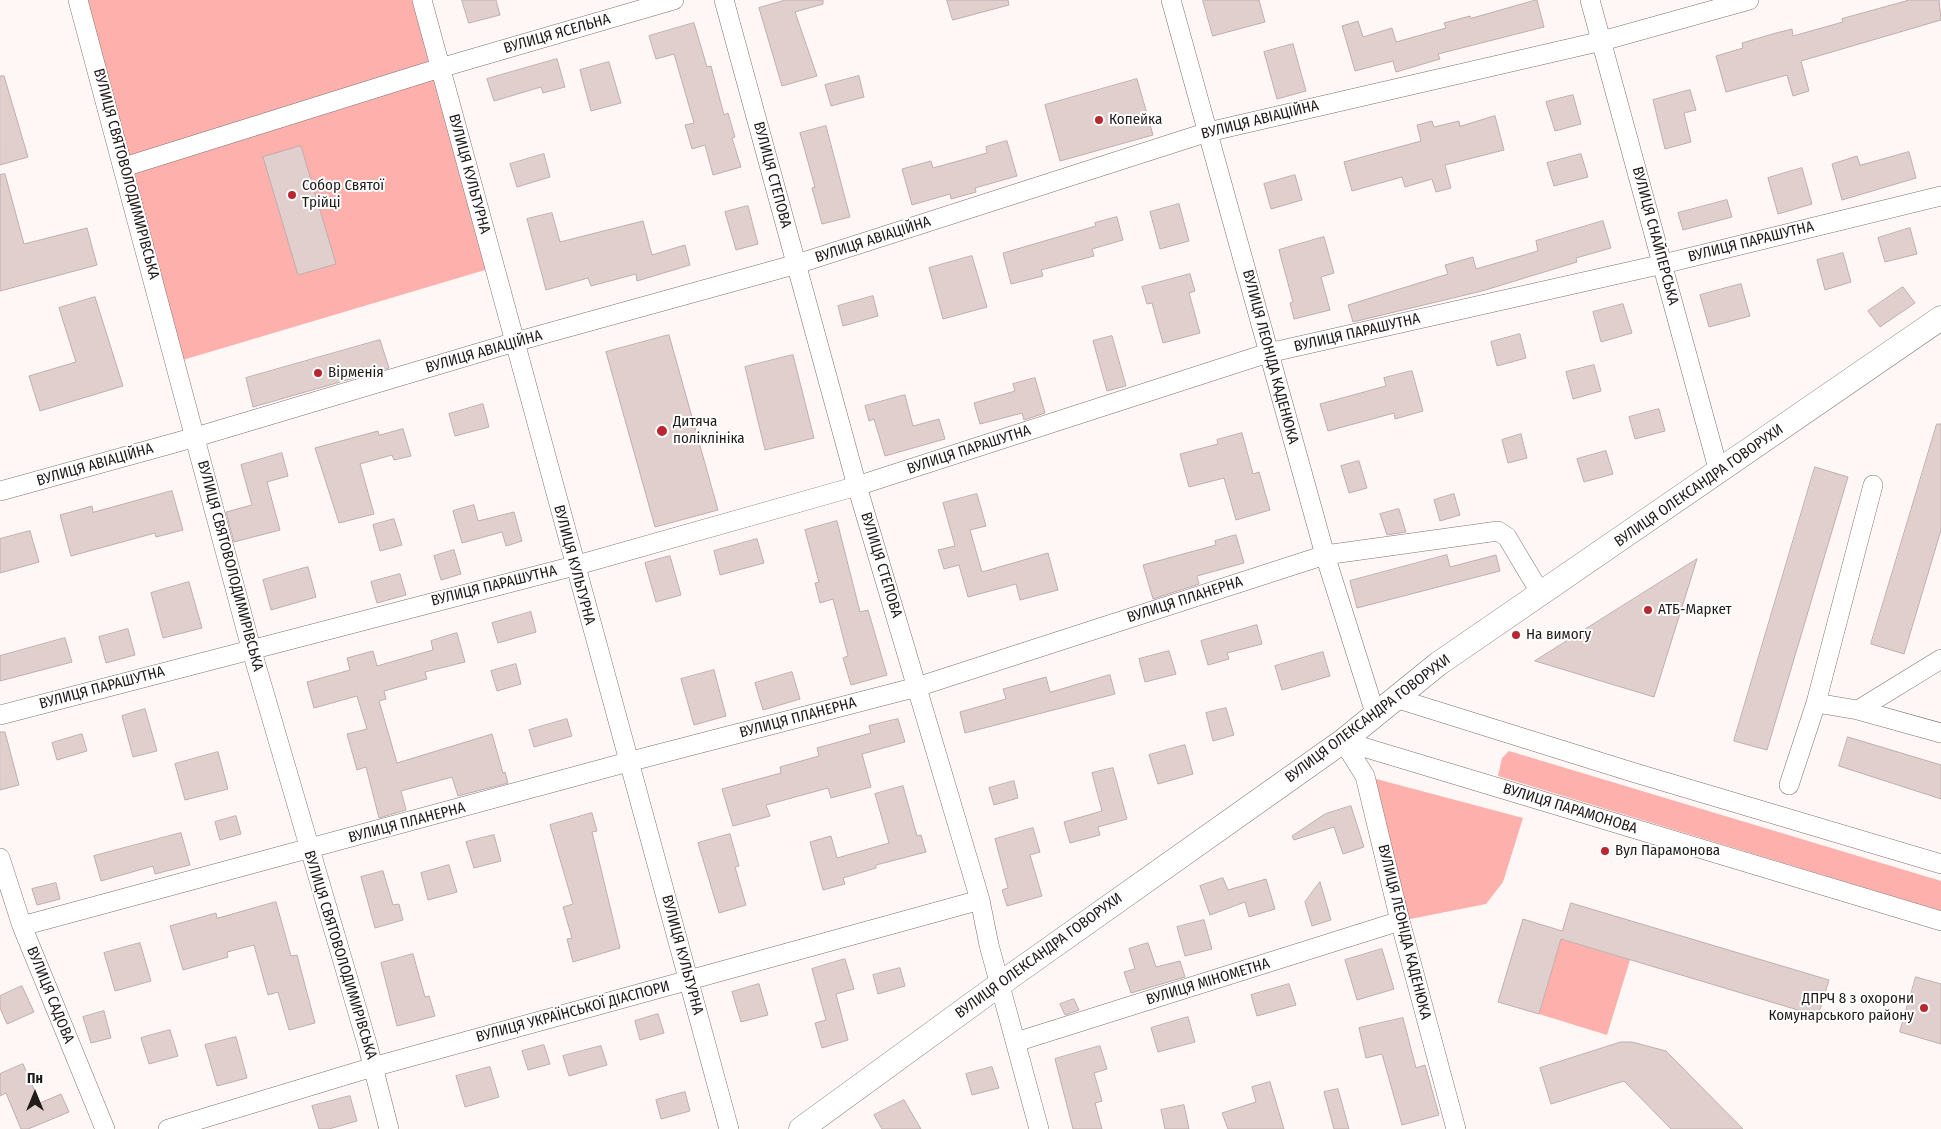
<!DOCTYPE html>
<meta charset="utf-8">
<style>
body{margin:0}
#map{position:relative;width:1941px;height:1129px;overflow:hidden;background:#fef7f6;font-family:"Fira Sans Condensed",sans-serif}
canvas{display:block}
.north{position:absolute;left:10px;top:1069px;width:50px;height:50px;-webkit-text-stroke:4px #fff;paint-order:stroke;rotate:0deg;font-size:14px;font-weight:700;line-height:20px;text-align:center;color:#211b1a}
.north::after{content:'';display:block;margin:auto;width:18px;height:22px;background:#211b1a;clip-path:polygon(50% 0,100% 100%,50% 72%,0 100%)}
</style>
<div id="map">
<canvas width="1941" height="1129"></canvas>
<div class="north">Пн</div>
</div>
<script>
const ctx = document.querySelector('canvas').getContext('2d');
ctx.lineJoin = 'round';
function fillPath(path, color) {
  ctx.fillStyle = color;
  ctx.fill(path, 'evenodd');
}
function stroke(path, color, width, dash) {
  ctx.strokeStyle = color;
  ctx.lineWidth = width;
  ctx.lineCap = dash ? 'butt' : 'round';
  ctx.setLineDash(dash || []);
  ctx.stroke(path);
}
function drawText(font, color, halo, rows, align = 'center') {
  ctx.font = font + ' "Fira Sans Condensed",sans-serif';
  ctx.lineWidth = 4;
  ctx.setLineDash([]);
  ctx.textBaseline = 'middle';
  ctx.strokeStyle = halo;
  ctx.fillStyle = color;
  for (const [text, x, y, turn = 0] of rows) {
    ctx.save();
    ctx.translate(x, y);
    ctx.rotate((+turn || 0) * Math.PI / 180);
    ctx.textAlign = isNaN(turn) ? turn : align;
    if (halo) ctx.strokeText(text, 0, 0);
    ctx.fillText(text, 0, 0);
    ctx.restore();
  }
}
fillPath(new Path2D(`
 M78 0H422L495 267 176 362Z
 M1509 751 1941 881V911L1498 776 1502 758Z
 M1365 776 1523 818 1503 882 1486 904 1400 921Z
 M1561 939 1630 960 1607 1035 1539 1014Z`), '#feb0ac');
const building = new Path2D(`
 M462 0H496L500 15 469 23Z
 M786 0H823V4L795 12 817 76 782 86 759 8Z
 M947 0H1008L1009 5 953 20Z
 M1203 0H1259L1265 22 1213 36Z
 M1537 0 1544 27 1438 54 1440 59 1396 72 1393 61 1355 71 1342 26 1358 21 1363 37 1392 28 1396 42 1446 28 1444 23 1470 16 1471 18Z
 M1910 0H1939L1941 20 1801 61 1809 91 1793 96 1787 75 1726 92 1716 56 1743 48 1742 43 1776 33 1792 29 1793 36 1843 22 1842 19Z
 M694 23 707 67 711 66 724 115 728 113 735 137 732 138 741 167 713 175 705 145 692 149 685 125 694 123 674 54 656 59 649 36Z
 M1293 44 1306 91 1277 99 1264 52Z
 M557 59 565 87 543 93 541 87 494 101 487 79Z
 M609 62 621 103 591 111 580 70Z
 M0 76H4L28 157 0 165Z
 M859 76 864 97 831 106 825 85Z
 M1137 79 1153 135 1060 161 1045 105Z
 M1690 90 1696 110 1684 113 1691 142 1665 149 1653 100Z
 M1573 95 1581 124 1555 131 1546 102Z
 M1495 116 1504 150 1445 165 1451 188 1436 192 1432 179 1405 187 1402 177 1352 191 1344 162 1421 141 1417 125 1432 121 1434 127 1459 121 1460 126Z
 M826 126 850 217 822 224 812 188 815 187 800 133Z
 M1007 141 1017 176 975 188 976 192 951 199 950 194 912 205 902 169 931 161 933 168 987 153 986 147Z
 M301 146 336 264 298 275 263 157Z
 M1909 152 1916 178 1842 200 1832 164 1857 156 1860 165Z
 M544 154 550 177 517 187 510 164Z
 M1581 154 1588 177 1554 186 1547 163Z
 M1802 168 1812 204 1778 214 1768 178Z
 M5 174 24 244 87 228 97 265 0 291V175Z
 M1295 175 1302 200 1271 209 1264 184Z
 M1727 200 1732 217 1683 230 1678 213Z
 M1179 204 1189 241 1160 249 1150 212Z
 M748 206 758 244 736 250 725 212Z
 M552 213 560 242 643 221 652 255 685 245 690 265 637 281 636 274 591 286 588 278 546 290 527 219Z
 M1117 217 1123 240 1092 249 1094 256 1041 270 1043 276 1011 284 1003 253 1096 226 1095 223Z
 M1603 221 1611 248 1576 258 1577 262 1482 291 1353 322 1348 305 1448 274 1445 265 1473 257 1476 269 1538 251 1536 241Z
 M1910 228 1917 254 1885 262 1878 238Z
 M1324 237 1334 273 1321 277 1330 310 1294 319 1290 303 1293 302 1279 250Z
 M1843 253 1851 282 1825 290 1817 260Z
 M972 256 987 307 943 319 929 268Z
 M1190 274 1195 291 1189 293 1200 333 1163 343 1152 303 1147 304 1142 287Z
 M1741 284 1750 316 1709 327 1700 295Z
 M1903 287 1915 303 1880 327 1868 311Z
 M873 296 878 316 843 326 838 306Z
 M95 297 123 386 40 411 29 376 76 362 59 308Z
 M1623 304 1632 333 1601 342 1593 312Z
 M1520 334 1526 358 1497 366 1491 342Z
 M669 335 718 510 655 527 606 352Z
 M1112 336 1126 386 1107 391 1093 341Z
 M380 340 389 368 253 407 246 378Z
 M793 355 814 438 765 450 745 367Z
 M1594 365 1601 391 1573 399 1566 372Z
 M1412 371 1423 411 1395 419 1394 413 1328 431 1320 404 1386 386 1384 378Z
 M1035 378 1045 413 1024 420 1022 413 980 424 974 403 1015 391 1013 384Z
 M905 395 913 426 939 419 945 439 885 456 874 419 869 421 865 406Z
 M483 404 489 427 455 436 449 414Z
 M1659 409 1665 431 1635 439 1629 417Z
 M1937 424H1941V530L1904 654 1871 644Z
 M403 429 411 456 394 460 392 455 360 464 374 514 339 523 315 448 378 431 379 435Z
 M1242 433 1253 474 1259 472 1270 510 1236 520 1224 478 1189 487 1180 454 1218 444 1217 440Z
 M1521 434 1527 458 1508 463 1502 440Z
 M1606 451 1613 474 1584 482 1577 459Z
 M282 453 288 476 267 482 280 530 234 542 226 512 252 505 241 465Z
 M1359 461 1367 488 1349 493 1341 466Z
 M1815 467 1848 477 1767 750 1734 741Z
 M172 491 183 530 156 537 155 533 71 556 60 515 92 506 93 512Z
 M977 494 986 526 970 530 982 572 1048 553 1058 590 1020 600 1016 584 968 597 959 565 944 569 938 550 955 546 943 503Z
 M1454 494 1460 515 1440 521 1434 500Z
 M474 505 478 521 514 512 522 541 506 546 502 532 462 543 453 511Z
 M1399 509 1406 532 1387 535 1380 514Z
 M394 519 402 545 380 551 373 525Z
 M837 521 860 612 868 610 887 675 851 685 843 658 848 656 833 599 820 603 815 583 819 582 805 530Z
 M30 531 39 562 0 573V539Z
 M1236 535 1244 563 1197 576 1199 584 1153 599 1143 565 1216 545 1215 541Z
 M757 539 764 563 720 575 714 551Z
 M454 550 461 574 441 580 434 556Z
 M1447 555 1450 567 1496 555 1500 571 1357 608 1350 581Z
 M670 556 681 595 656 602 645 563Z
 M1697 559 1654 697 1535 661Z
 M308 567 316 597 271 610 263 580Z
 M400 574 406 595 377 603 371 582Z
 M189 582 202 628 163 638 151 593Z
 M531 612 536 632 498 643 492 623Z
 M1257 625 1262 644 1227 653 1229 659 1208 665 1201 641Z
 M128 629 135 655 106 663 99 637Z
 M457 633 465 662 425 672 427 679 384 691 386 699 379 701 397 763 492 734 503 773 505 772 508 783 458 796 452 777 401 791 406 810 379 818 366 767 357 770 347 734 367 729 357 696 314 708 307 682 350 670 347 658 373 651 377 666 433 650 431 641Z
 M65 638 72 662 0 681V656Z
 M1169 651 1176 674 1145 682 1139 659Z
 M1323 652 1330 676 1282 690 1275 666Z
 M516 664 521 684 497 691 491 671Z
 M714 670 726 716 694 725 681 679Z
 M792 672 800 699 763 710 755 683Z
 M1110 675 1115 694 965 733 960 712 1006 699 1003 689 1046 677 1050 692Z
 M1226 708 1234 735 1213 741 1206 713Z
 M145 709 157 751 133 757 122 716Z
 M567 719 572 736 534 747 529 730Z
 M898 719 905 742 862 754 871 787 831 798 828 788 766 805 770 816 733 826 722 789 781 773 780 767 819 756 817 748 871 733 869 726Z
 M0 732H5L19 785 0 790Z
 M82 734 87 751 57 760 52 743Z
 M1848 737 1941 765V799L1839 766Z
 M1185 745 1193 774 1158 784 1149 755Z
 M218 752 228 789 185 800 175 764Z
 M1113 768 1127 819 1098 827 1100 835 1070 843 1064 822 1102 811 1092 773Z
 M1014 781 1018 798 994 805 989 788Z
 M903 786 917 836 921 835 926 852 876 865V868L843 878 845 884 823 890 810 842 831 836 837 858 889 843 875 794Z
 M1351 806 1364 847 1343 854 1334 827 1294 840 1292 836 1325 814Z
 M592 813 597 831 592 832 620 948 573 962 567 939 572 938 563 907 573 904 550 825Z
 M236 816 241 834 220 840 215 822Z
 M1033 828 1040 852 1030 855 1042 896 1007 906 1002 890 1008 888 995 839Z
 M181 833 190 865 155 874 153 866 101 881 94 856Z
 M730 834 739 866 735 867 746 905 719 913 698 843Z
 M494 835 501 861 474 868 466 842Z
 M449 865 457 892 428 900 421 873Z
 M383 871 393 905 399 904 403 920 375 928 361 877Z
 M1223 878 1228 890 1266 879 1275 909 1249 917 1245 902 1210 915 1200 886Z
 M1320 882 1331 920 1312 926 1305 902Z
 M56 883 60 899 37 905 32 889Z
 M276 902 291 956 297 955 315 1023 289 1030 278 992 268 995 254 945 227 952 228 957 183 970 170 926 216 913 217 918Z
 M1571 903 1829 980 1818 1016 1561 939 1539 1014 1498 1002 1523 919 1562 931Z
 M1204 920 1212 949 1185 956 1177 927Z
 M140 943 151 981 115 991 104 953Z
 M1148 943 1156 967 1180 961 1185 977 1131 993 1124 972 1135 969 1129 949Z
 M1382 949 1394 989 1357 1000 1345 960Z
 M413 954 425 997 429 996 435 1016 397 1026 381 963Z
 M845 959 854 989 836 994 848 1040 822 1048 815 1023 826 1020 812 969Z
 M900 968 905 986 878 994 873 975Z
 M1916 977 1941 984V1044L1900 1032Z
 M759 984 768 1015 741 1022 732 992Z
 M1289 984 1296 1005 1257 1016 1251 995Z
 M22 986 34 1012 7 1024 0 1008V996Z
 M1074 999 1079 1010 1065 1015 1060 1004Z
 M104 1011 111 1038 91 1043 83 1017Z
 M658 1014 664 1033 640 1040 635 1021Z
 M1188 1017 1195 1042 1158 1052 1151 1028Z
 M1403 1018 1416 1068 1425 1065 1439 1115 1402 1125 1382 1054 1366 1058 1359 1028Z
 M170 1030 178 1056 149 1064 141 1038Z
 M236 1037 247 1078 217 1086 205 1045Z
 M1621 1042H1632L1666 1051 1743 1129H1671L1624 1081 1551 1104 1540 1068Z
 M544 1045 550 1064 528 1070 522 1051Z
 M601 1046 607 1065 569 1076 563 1056Z
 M1100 1046 1107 1069 1094 1073 1102 1101 1095 1103 1102 1129H1073L1055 1059Z
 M23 1064 40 1103 61 1094 69 1112 28 1129H21L6 1093 0 1096V1074Z
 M490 1067 499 1097 465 1107 456 1076Z
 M992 1067 999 1088 972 1095 966 1074Z
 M1270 1082 1284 1129H1228L1222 1113 1256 1102 1252 1087Z
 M1338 1089 1349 1129H1334L1324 1092Z
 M685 1092 690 1111 661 1119 656 1100Z
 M350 1096 357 1121 329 1129H319L312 1106Z
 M904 1100 921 1129H882L874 1115Z
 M1184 1105 1189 1129H1165L1161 1110Z`);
fillPath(building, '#e1cfce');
stroke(building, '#bfaead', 1);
const minor = new Path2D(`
 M78 0 251 648 368 1047 389 1129
 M422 0 729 1129
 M724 0 857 486 980 900 989 945 1039 1129
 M1171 0 1325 555 1375 713
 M1590 0 1719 472
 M124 167 440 68 674 0
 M0 491 196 437 515 342 797 264 1208 132 1602 41 1749 0
 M1395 698 1632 772 1941 864
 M1816 703 1858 710 1941 733
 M1858 710 1941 659
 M0 715 574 566 857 486 1268 353 1663 264 1941 196
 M1343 741 1941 921
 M1343 741 1365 776 1400 921 1456 1129
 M1789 785 1816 703 1873 485
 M0 858 22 926 105 1129
 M22 926 628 762 917 687 1325 555 1498 531 1507 537 1541 594
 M1016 1042 1400 921
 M168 1129 373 1067 980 900`);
const major = new Path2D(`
 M801 1129 1000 984 1343 741 1438 664 1941 318`);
stroke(minor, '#817270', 20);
stroke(major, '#817270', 25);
stroke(minor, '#fff', 19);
stroke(major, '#fff', 24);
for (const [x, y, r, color] of [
 [1099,120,5,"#b82732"],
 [292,195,5,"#b82732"],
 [318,373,5,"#b82732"],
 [662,431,6,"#b82732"],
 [1648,610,5,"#b82732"],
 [1516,635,5,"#b82732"],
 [1605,851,5,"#b82732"],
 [1924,1008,5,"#b82732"]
]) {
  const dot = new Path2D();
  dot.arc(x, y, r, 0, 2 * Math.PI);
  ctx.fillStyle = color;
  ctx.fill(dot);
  stroke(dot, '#fff', 2);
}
drawText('15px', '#211b1a', '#fff', [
 ["ВУЛИЦЯ ЯСЕЛЬНА",557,34,-16],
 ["ВУЛИЦЯ АВІАЦІЙНА",1260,120,-14],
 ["ВУЛИЦЯ СВЯТОВОЛОДИМИРІВСЬКА",126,174,75],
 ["ВУЛИЦЯ КУЛЬТУРНА",469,174,75],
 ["ВУЛИЦЯ СТЕПОВА",772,175,75],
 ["ВУЛИЦЯ СНАЙПЕРСЬКА",1655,236,75],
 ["ВУЛИЦЯ АВІАЦІЙНА",873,240,-18],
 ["ВУЛИЦЯ ПАРАШУТНА",1751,242,-14],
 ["ВУЛИЦЯ ПАРАШУТНА",1357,333,-13],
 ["ВУЛИЦЯ АВІАЦІЙНА",484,352,-16],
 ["ВУЛИЦЯ ЛЕОНІДА КАДЕНЮКА",1270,357,75],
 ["ВУЛИЦЯ ПАРАШУТНА",969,450,-18],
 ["ВУЛИЦЯ АВІАЦІЙНА",95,465,-16],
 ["ВУЛИЦЯ ОЛЕКСАНДРА ГОВОРУХИ",1699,486,-35],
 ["ВУЛИЦЯ КУЛЬТУРНА",574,565,75],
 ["ВУЛИЦЯ СТЕПОВА",881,565,73],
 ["ВУЛИЦЯ СВЯТОВОЛОДИМИРІВСЬКА",230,566,75],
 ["ВУЛИЦЯ ПАРАШУТНА",494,586,-14],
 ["ВУЛИЦЯ ПЛАНЕРНА",1185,600,-18],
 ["ВУЛИЦЯ ПАРАШУТНА",102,688,-15],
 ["ВУЛИЦЯ ПЛАНЕРНА",798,718,-15],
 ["ВУЛИЦЯ ОЛЕКСАНДРА ГОВОРУХИ",1368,719,-37],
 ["ВУЛИЦЯ ПАРАМОНОВА",1570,809,17],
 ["ВУЛИЦЯ ПЛАНЕРНА",407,823,-15],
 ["ВУЛИЦЯ ЛЕОНІДА КАДЕНЮКА",1404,932,76],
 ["ВУЛИЦЯ СВЯТОВОЛОДИМИРІВСЬКА",340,955,73],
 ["ВУЛИЦЯ КУЛЬТУРНА",682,955,75],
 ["ВУЛИЦЯ ОЛЕКСАНДРА ГОВОРУХИ",1039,956,-36],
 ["ВУЛИЦЯ МІНОМЕТНА",1208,982,-17],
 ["ВУЛИЦЯ САДОВА",50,995,68],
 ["ВУЛИЦЯ УКРАЇНСЬКОЇ ДІАСПОРИ",573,1012,-15]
]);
drawText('15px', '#211b1a', '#fff', [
 ["Копейка",1109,120],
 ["Собор Святої",302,186],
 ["Трійці",302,203],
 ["Вірменія",328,373],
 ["Дитяча",673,422],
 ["поліклініка",673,439],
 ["АТБ-Маркет",1658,610],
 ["На вимогу",1526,635],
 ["Вул Парамонова",1615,851],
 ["ДПРЧ 8 з охорони",1914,999,"right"],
 ["Комунарського району",1914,1016,"right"]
], 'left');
</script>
